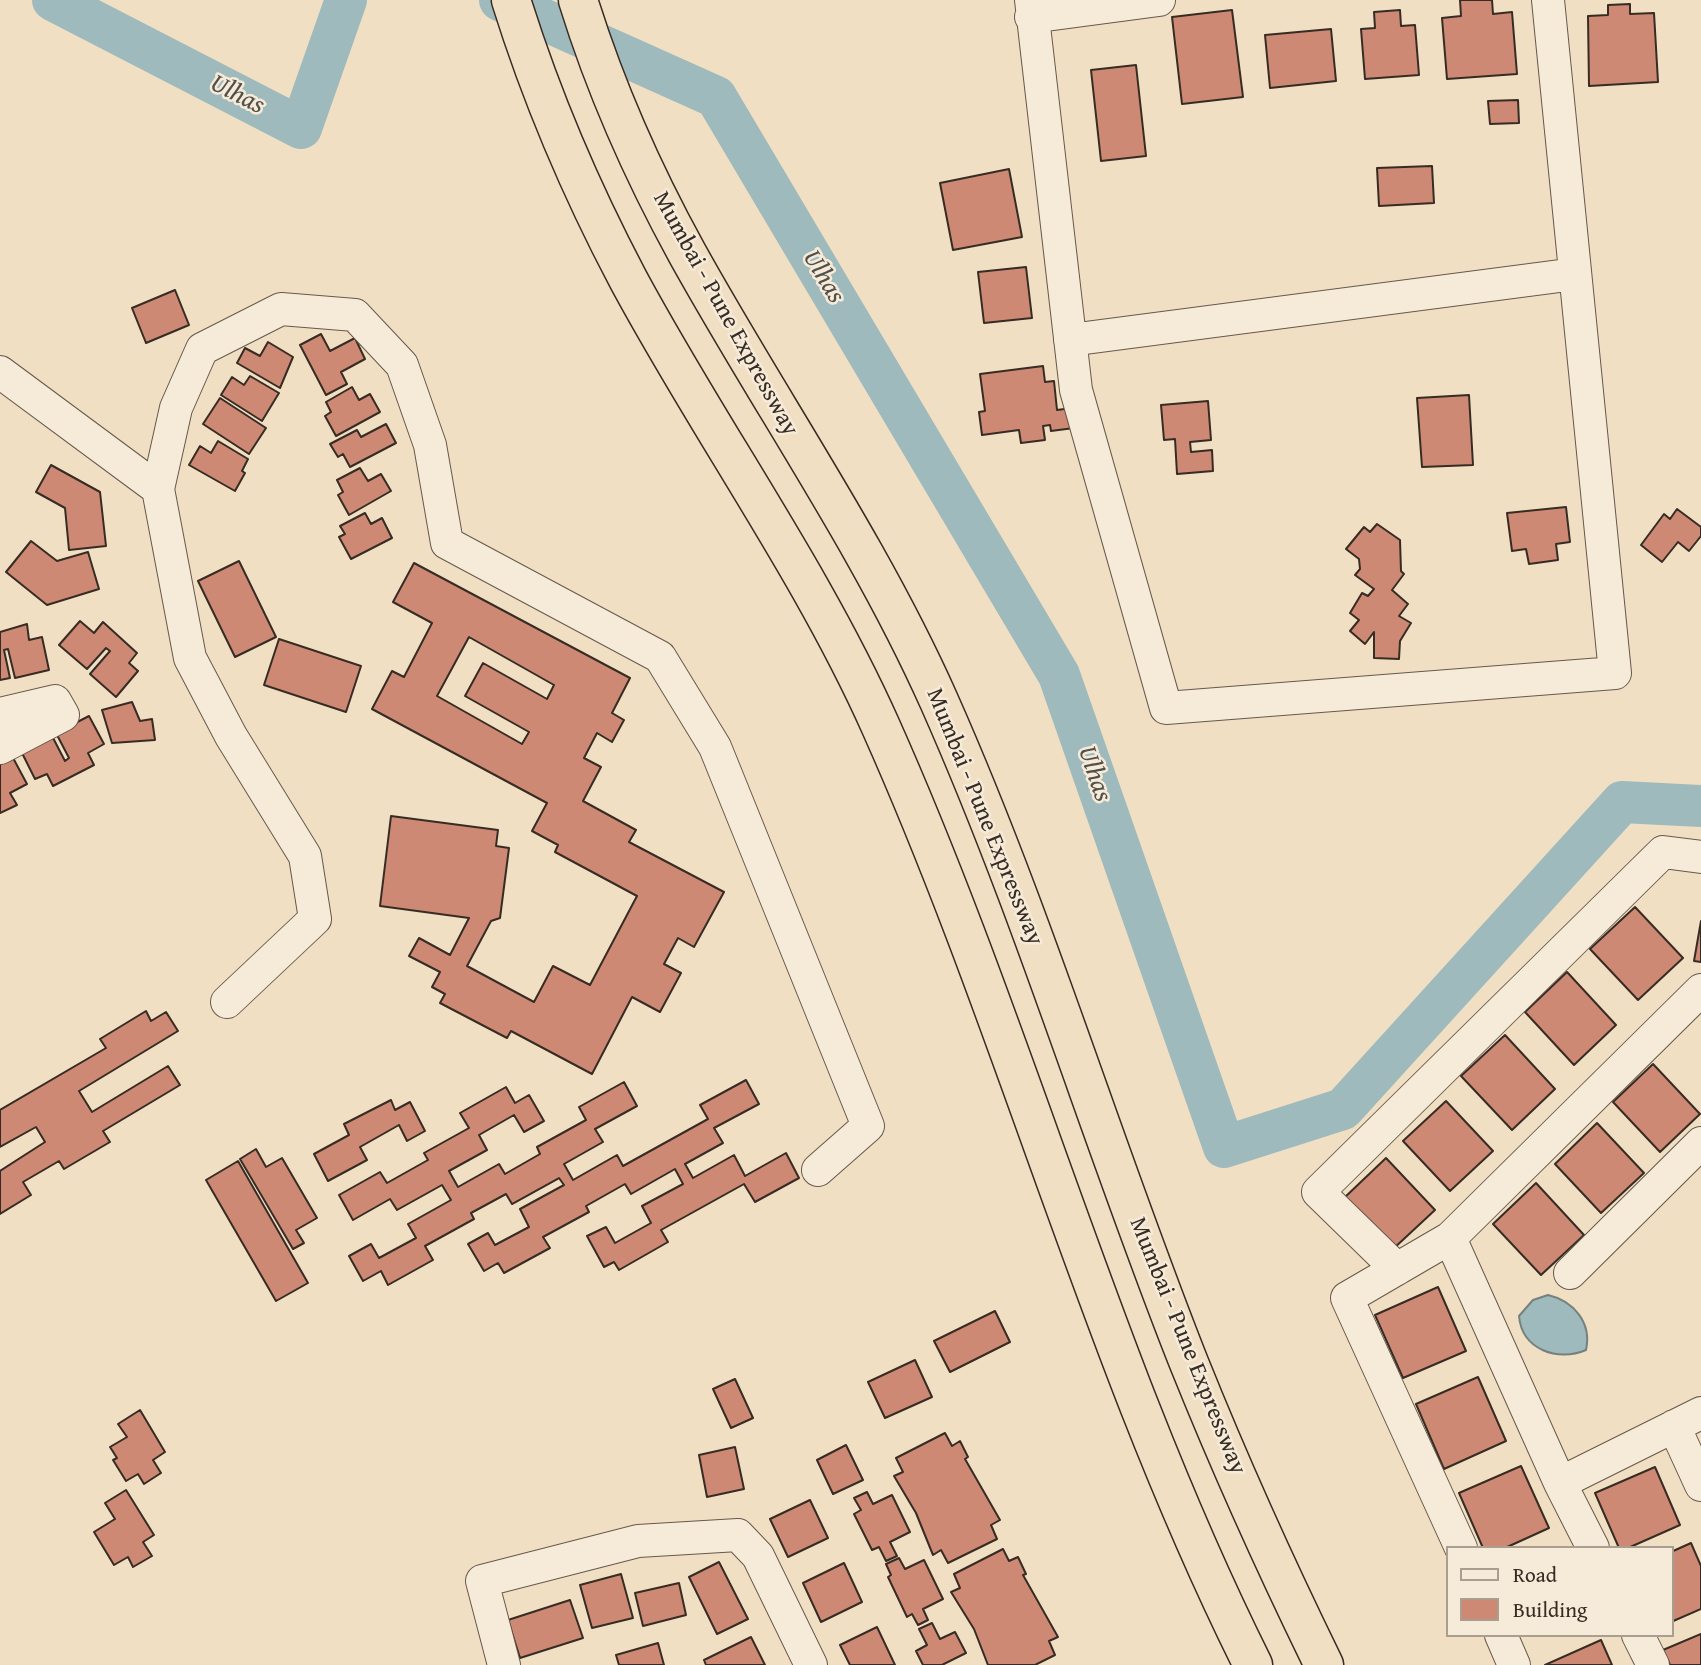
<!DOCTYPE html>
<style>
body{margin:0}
#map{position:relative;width:1701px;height:1665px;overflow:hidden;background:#f1dfc3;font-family:"Gentium Book Plus",serif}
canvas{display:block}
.legend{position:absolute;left:1446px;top:1546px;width:228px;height:91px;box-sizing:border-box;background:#f6ead8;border:2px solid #aa9e90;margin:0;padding:9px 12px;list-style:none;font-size:21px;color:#372c24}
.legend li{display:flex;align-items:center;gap:14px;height:35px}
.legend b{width:35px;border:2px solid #aa9e90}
</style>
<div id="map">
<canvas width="1701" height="1665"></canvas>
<ul class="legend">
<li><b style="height:9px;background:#f6ead8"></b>Road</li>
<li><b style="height:19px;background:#ce8975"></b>Building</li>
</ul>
</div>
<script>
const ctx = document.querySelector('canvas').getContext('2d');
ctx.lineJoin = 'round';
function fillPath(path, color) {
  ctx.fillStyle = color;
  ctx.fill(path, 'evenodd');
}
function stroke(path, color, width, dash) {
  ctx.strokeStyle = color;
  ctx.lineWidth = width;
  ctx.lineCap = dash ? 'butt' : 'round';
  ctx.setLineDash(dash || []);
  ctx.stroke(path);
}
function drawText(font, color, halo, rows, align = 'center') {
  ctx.font = font + ' "Gentium Book Plus",serif';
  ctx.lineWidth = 5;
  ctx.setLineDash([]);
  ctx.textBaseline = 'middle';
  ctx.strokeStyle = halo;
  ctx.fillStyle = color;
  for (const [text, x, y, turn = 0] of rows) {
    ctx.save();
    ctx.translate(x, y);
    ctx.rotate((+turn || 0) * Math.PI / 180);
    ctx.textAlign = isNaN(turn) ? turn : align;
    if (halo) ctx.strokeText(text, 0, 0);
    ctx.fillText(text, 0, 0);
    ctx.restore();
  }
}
const water = new Path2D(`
 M1548 1295C1574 1301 1592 1323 1586 1350 1558 1362 1522 1350 1519 1316L1533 1300Z`);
fillPath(water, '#9ebabc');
stroke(water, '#75817f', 2);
stroke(new Path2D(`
 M53 0 301 128 346 0
 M500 0 716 97 1059 675 1224 1147 1343 1109 1622 802 1701 806`), '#9ebabc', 42);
const building = new Path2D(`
 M1460 0H1492L1493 14 1512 12 1517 74 1447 79 1442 18 1461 16Z
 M1630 4V14L1654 13 1658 82 1589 86 1588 16 1608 15V5Z
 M1232 10 1243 97 1182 104 1172 17Z
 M1400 10 1401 26 1415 25 1419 75 1365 79 1361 29 1375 28 1374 12Z
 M1331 29 1336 81 1270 88 1265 35Z
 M1136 65 1146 156 1101 161 1091 70Z
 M1518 100 1519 123 1490 124 1488 101Z
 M1432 166 1434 203 1379 206 1377 168Z
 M1009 169 1022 237 953 250 940 183Z
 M1026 267 1032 318 984 323 978 272Z
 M175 290 189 325 146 343 132 308Z
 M321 334 330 351 355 338 365 359 341 372 347 384 326 395 300 345Z
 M268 342 293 357 280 388 237 363 245 348 260 356Z
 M1043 366 1045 382 1054 381 1057 410 1072 408 1074 428 1051 431 1050 425 1043 426 1045 440 1021 443 1019 430 982 435 979 412 985 411 980 374Z
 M250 376 279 393 262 421 221 395 232 377 244 385Z
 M352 387 359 400 370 394 380 412 336 436 325 416 331 412 326 402Z
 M1469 395 1473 465 1422 467 1417 398Z
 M220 398 266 428 249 454 203 424Z
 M1208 401 1211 440 1190 442 1191 452 1212 450 1213 471 1177 474 1175 439 1164 440 1161 405Z
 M386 424 396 443 350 467 343 454 338 457 330 444 357 430 361 437Z
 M218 441 248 459 242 471 245 473 235 491 189 465 200 446 211 453Z
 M51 465 100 492 106 546 69 550 65 508 36 492Z
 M360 468 368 481 381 474 391 491 349 515 338 495 343 492 337 480Z
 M1566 507 1570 542 1556 544 1558 560 1529 564 1526 549 1512 551 1507 513Z
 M1677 509 1701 527V536L1689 551 1678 542 1662 562 1641 545 1664 514 1670 519Z
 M365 513 371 524 382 518 392 538 351 559 339 537 345 534 340 526Z
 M1377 524 1400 540 1401 571 1404 574 1392 590 1408 604 1399 616 1411 623 1400 641 1399 659 1374 658V632L1365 644 1350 631 1359 620 1350 613 1362 593 1368 596 1374 589 1355 575 1360 569 1359 559 1346 549 1364 527 1370 532Z
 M31 541 57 561 88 552 99 589 47 605 6 572Z
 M239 561 276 637 235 657 198 581Z
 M414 563 630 678 612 713 624 720 612 742 597 733 584 758 601 767 583 801 636 830 629 842 724 892 694 947 678 938 664 964 681 973 660 1012 632 997 592 1074 511 1031 507 1038 440 1003 445 994 432 987 440 972 409 956 419 938 450 955 469 918 380 906 391 816 498 830 496 846 509 848 500 918 491 921 467 966 534 1002 553 966 590 985 637 896 555 852 558 845 532 831 547 803 372 709 392 671 404 677 432 623 393 602ZM469 637 554 685 547 699 483 663 465 696 529 732 522 744 437 696Z
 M80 621 94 633 103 622 137 653 129 663 138 671 116 697 90 674 110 651 106 648 87 669 59 645Z
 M27 624 29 640 42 637 49 670 15 678 8 649 4 650 10 678 0 680V632Z
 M279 639 361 666 346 712 264 685Z
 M132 702 140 721 152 719 155 740 112 743 102 710Z
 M89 716 104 744 88 753 94 765 53 786 47 774 35 779 20 749 51 734 65 761 69 758 56 733Z
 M12 756 27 784 10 793 17 805 0 813V762Z
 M1635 907 1683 958 1638 1000 1590 949Z
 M1701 921V962L1694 961Z
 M1567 972 1616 1025 1574 1065 1525 1012Z
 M146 1011 151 1021 166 1012 178 1031 79 1091 92 1112 168 1066 180 1085 103 1131 110 1142 64 1169 59 1161 23 1182 31 1195 0 1214V1171L45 1142 36 1127 0 1147V1110L106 1048 100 1039Z
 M1505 1035 1555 1089 1512 1130 1461 1076Z
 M1653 1064 1700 1114 1660 1152 1613 1102Z
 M746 1080 759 1104 714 1128 723 1143 685 1164 693 1178 734 1155 745 1176 786 1153 799 1178 755 1202 744 1184 661 1230 668 1242 619 1270 614 1262 604 1267 587 1236 606 1227 615 1243 651 1223 642 1206 683 1184 675 1169 631 1194 625 1184 586 1206 589 1212 543 1237 550 1248 504 1273 498 1263 484 1271 468 1244 488 1233 495 1245 529 1227 520 1209 564 1185 559 1178 512 1204 506 1194 471 1213 474 1219 425 1246 433 1260 388 1285 381 1271 363 1281 349 1256 371 1244 379 1258 416 1238 408 1224 451 1200 442 1185 397 1210 390 1199 353 1220 339 1195 380 1172 387 1183 428 1160 424 1153 469 1128 460 1113 506 1087 515 1103 529 1095 544 1121 524 1132 514 1115 479 1135 487 1150 449 1171 458 1187 499 1164 505 1174 540 1154 537 1147 586 1120 579 1107 624 1082 637 1106 595 1129 603 1142 564 1164 573 1180 617 1155 623 1166 708 1119 700 1105Z
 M391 1100 395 1110 410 1102 425 1131 407 1141 399 1125 360 1147 367 1160 328 1181 314 1154 349 1135 344 1124Z
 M1446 1101 1493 1151 1450 1191 1403 1141Z
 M1597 1123 1644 1173 1601 1213 1555 1164Z
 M256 1149 266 1167 282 1158 317 1218 296 1230 304 1243 293 1249 240 1159Z
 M1386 1158 1435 1210 1392 1250 1343 1199Z
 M238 1161 308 1283 276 1301 206 1180Z
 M1536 1183 1584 1235 1541 1275 1493 1224Z
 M1438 1287 1466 1351 1403 1378 1375 1315Z
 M995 1311 1010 1342 950 1372 934 1341Z
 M915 1360 932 1397 885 1418 868 1382Z
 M1478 1377 1506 1441 1444 1469 1416 1404Z
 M735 1379 753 1418 731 1428 713 1389Z
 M140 1410 165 1452 153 1460 161 1473 144 1484 138 1474 126 1481 113 1460 117 1458 110 1447 127 1437 118 1424Z
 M945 1433 952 1446 960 1441 968 1457 965 1459 1000 1520 991 1525 997 1539 948 1563 941 1550 933 1555 916 1513 894 1476 903 1472 896 1458Z
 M846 1445 863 1480 833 1494 817 1460Z
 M735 1447 744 1489 707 1497 699 1455Z
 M1521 1466 1549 1528 1505 1548H1483L1459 1493Z
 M1655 1467 1680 1525 1628 1548H1619L1595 1493Z
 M126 1490 154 1535 143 1542 152 1556 133 1567 128 1557 114 1565 94 1532 115 1519 105 1503Z
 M867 1492 873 1504 892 1495 910 1532 890 1542 897 1556 886 1561 879 1547 872 1550 854 1514 861 1510 854 1498Z
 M810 1500 828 1538 788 1557 770 1519Z
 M1691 1543 1701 1566V1609L1671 1622V1552Z
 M1003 1549 1009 1561 1018 1557 1026 1574 1023 1575 1058 1637 1049 1641 1055 1655 1035 1665H988L974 1629 951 1592 960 1588 954 1574Z
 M899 1558 905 1569 924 1560 943 1599 923 1609 928 1620 918 1625 912 1614 907 1617 888 1577 891 1575 886 1564Z
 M719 1562 748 1619 717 1634 689 1577Z
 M844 1563 862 1602 821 1622 803 1583Z
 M621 1574 633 1618 592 1628 580 1585Z
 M679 1583 686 1615 643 1626 635 1593Z
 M570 1600 583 1638 520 1658 508 1620Z
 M932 1623 940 1639 955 1632 966 1653 942 1665H923L916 1651 927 1645 919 1629Z
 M877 1627 895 1665H850L840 1645Z
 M1701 1634V1665H1670L1663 1650Z
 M751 1637 765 1665H706L704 1660Z
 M1601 1640 1612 1665H1545Z
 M658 1643 664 1665H619L616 1655Z`);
fillPath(building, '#ce8975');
stroke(building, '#372c24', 2);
const minor = new Path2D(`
 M1031 0 1076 390 1166 708 1615 673 1548 0
 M1031 17 1159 0
 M1070 340 1575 274
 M0 372 158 489 176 408 202 349 281 309 355 315 402 365 430 445 447 543 660 657 715 747 868 1126 818 1170
 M158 489 190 658 231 736 305 856 315 919 227 1002
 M0 714 55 701 63 715 0 748
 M1450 1238 1560 1483
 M1397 1269 1318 1192 1663 852 1701 857
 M1570 1273 1701 1143
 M1674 1426 1701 1485
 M1461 1548 1347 1298 1450 1238 1701 990
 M1593 1548 1560 1483 1701 1413
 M1501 1635 1514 1665
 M1638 1635 1653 1665
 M504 1665 482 1581 638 1541 738 1535 758 1556 811 1665`);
const highway = new Path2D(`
 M511 0C541 96 581 190 628 279 709 430 811 570 881 727 1018 1034 1102 1363 1253 1665
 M578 0C605 87 643 173 687 253 770 403 869 544 939 701 1035 917 1102 1144 1189 1363 1230 1465 1276 1567 1324 1665`);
stroke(minor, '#66594c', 34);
stroke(highway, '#372c24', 41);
stroke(minor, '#f6ead8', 32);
stroke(highway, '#f1dfc3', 38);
drawText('24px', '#372c24', '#f6ead8', [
 ["Mumbai - Pune Expressway",725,314,61],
 ["Mumbai - Pune Expressway",984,817,68],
 ["Mumbai - Pune Expressway",1187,1346,68]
]);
drawText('italic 26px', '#51504a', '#f6ead8', [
 ["Ulhas",237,95,27],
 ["Ulhas",823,277,59],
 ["Ulhas",1094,774,71]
]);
</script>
